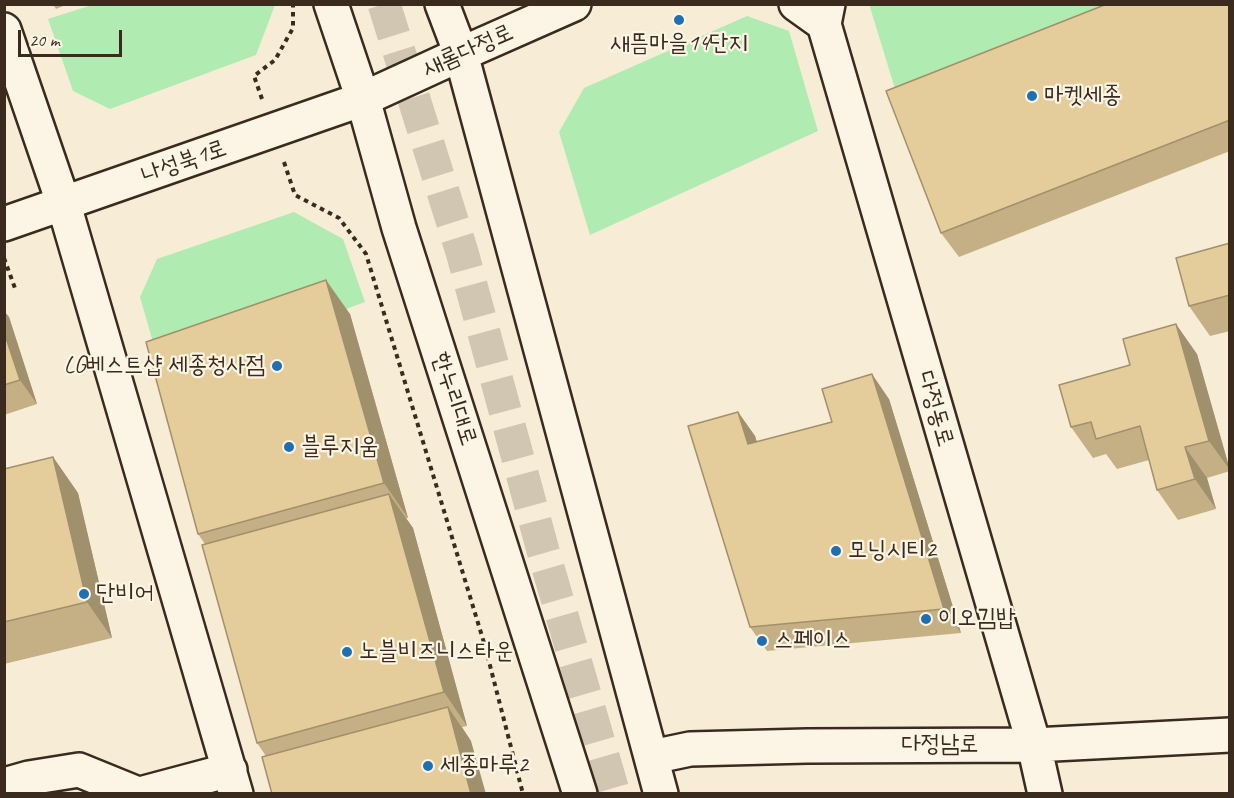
<!DOCTYPE html>
<meta charset="utf-8">
<style>
body{margin:0}
#map{position:relative;width:1234px;height:798px;overflow:hidden;background:#f7edd6;font-family:Caveat,sans-serif}
canvas{display:block}
.frame{position:absolute;inset:0;border:6px solid #3b2a1e;pointer-events:none}
.scale{position:absolute;left:18px;top:30px;width:104px;height:27px;box-sizing:border-box;border:3px solid #3b2a1e;border-top:0;padding-left:8px;font-size:18px;line-height:21px;white-space:nowrap;color:#3b2a1e;-webkit-text-stroke:4px #fcf5e5;paint-order:stroke}
</style>
<div id="map">
<canvas width="1234" height="798"></canvas>
<div class="frame"></div>
<div class="scale">20 m</div>
</div>
<script>
const ctx = document.querySelector('canvas').getContext('2d');
ctx.lineJoin = 'round';
function fillPath(path, color) {
  ctx.fillStyle = color;
  ctx.fill(path, 'evenodd');
}
function stroke(path, color, width, dash) {
  ctx.strokeStyle = color;
  ctx.lineWidth = width;
  ctx.lineCap = dash ? 'butt' : 'round';
  ctx.setLineDash(dash || []);
  ctx.stroke(path);
}
function drawText(font, color, halo, rows, align = 'center') {
  ctx.font = font + ' Caveat,"Poor Story",sans-serif';
  ctx.lineWidth = 4.5;
  ctx.setLineDash([]);
  ctx.textBaseline = 'middle';
  ctx.strokeStyle = halo;
  ctx.fillStyle = color;
  for (const [text, x, y, turn = 0] of rows) {
    ctx.save();
    ctx.translate(x, y);
    ctx.rotate((+turn || 0) * Math.PI / 180);
    ctx.textAlign = isNaN(turn) ? turn : align;
    if (halo) ctx.strokeText(text, 0, 0);
    ctx.fillText(text, 0, 0);
    ctx.restore();
  }
}
fillPath(new Path2D(`
 M869 4 1107 5 896 92Z
 M92 5V4L275 5 256 55 110 109 73 91 48 19Z
 M747 16 789 31 818 131 590 235 559 132 584 88Z
 M294 212 343 239 365 302 163 377 140 297 157 259Z`), '#b0ebb1');
stroke(new Path2D(`
 M384 4 462 252 542 547 614 794`), '#d1c6b1', 33, [33, 16]);
const minor = new Path2D(`
 M331 4 363 99 399 228 580 794
 M442 4 461 54 661 794
 M796 4 824 24
 M828 4 824 24 1034 745 1045 794
 M4 30 64 205 236 794
 M4 224 363 99 461 54 574 4
 M652 757 690 749 807 746 1034 745 1230 735
 M4 785 29 778 79 770 138 794
 M140 794 230 770`);
stroke(minor, '#3b2a1e', 38);
stroke(new Path2D(`
 M262 99 254 76 275 60 293 28V4
 M284 162 295 195 339 218 366 254 485 646 523 794
 M4 258 16 291`), '#3b2a1e', 4, [4.5, 4.5]);
stroke(minor, '#fcf5e5', 33);
fillPath(new Path2D(`
 M53 4H68L56 9Z
 M1230 4V151L959 257 941 233Z
 M1230 243V331L1210 336 1189 306Z
 M4 311 9 317 37 404 4 415Z
 M350 314 408 518H406L413 528 467 726 462 727 471 741 266 756 257 743 205 544 198 534Z
 M1197 354 1230 471 1207 478 1216 509 1178 520 1157 490 1149 460 1117 469 1106 454 1093 458 1071 427Z
 M889 399 961 633 767 651 750 627 738 412 755 436 757 442 832 422Z
 M53 457 78 493 112 638 4 664V469Z`), '#c5b085');
fillPath(new Path2D(`
 M326 280 350 314 408 518 384 483Z
 M4 311 9 317 37 404 20 380 4 332Z
 M1176 324 1197 354 1230 470 1209 441Z
 M872 374 889 399 961 633 944 609Z
 M738 412 755 436 765 469 748 444Z
 M1185 447 1207 478 1216 509 1195 479Z
 M53 457 78 493 112 638 87 602Z
 M389 494 413 528 467 726 444 692Z
 M448 707 471 741 486 794H471Z`), '#a0906c');
const building = new Path2D(`
 M1107 4H1230V120L941 233 886 91Z
 M1230 243V295L1189 306 1176 258Z
 M326 280 384 483 198 534 146 342Z
 M1176 324 1209 441 1185 447 1195 479 1157 490 1140 426 1096 439 1091 422 1071 427 1059 385 1130 365 1123 339Z
 M4 332 20 380 4 385Z
 M872 374 944 609 750 627 688 426 738 412 748 444 832 422 822 389Z
 M53 457 87 602 4 622V469Z
 M389 494 444 692 257 743 202 545Z
 M448 707 471 794H272L262 757Z`);
fillPath(building, '#e5cd9b');
stroke(building, '#a0906c', 1.5);
for (const [x, y, r, color] of [
 [679,20,6,"#1f6fb2"],
 [1032,96,6,"#1f6fb2"],
 [277,366,6,"#1f6fb2"],
 [289,447,6,"#1f6fb2"],
 [836,551,6,"#1f6fb2"],
 [84,594,6,"#1f6fb2"],
 [926,619,6,"#1f6fb2"],
 [762,641,6,"#1f6fb2"],
 [347,652,6,"#1f6fb2"],
 [428,766,6,"#1f6fb2"]
]) {
  const dot = new Path2D();
  dot.arc(x, y, r, 0, 2 * Math.PI);
  ctx.fillStyle = color;
  ctx.fill(dot);
  stroke(dot, '#fcf5e5', 2);
}
drawText('24px', '#3b2a1e', '#fcf5e5', [
 ["새뜸마을14단지",679,44,"center"],
 ["마켓세종",1044,96],
 ["LG베스트샵 세종청사점",265,366,"right"],
 ["블루지움",301,447],
 ["모닝시티2",848,551],
 ["단비어",96,594],
 ["이오김밥",938,619],
 ["스페이스",774,641],
 ["노블비즈니스타운",359,652],
 ["세종마루2",440,766]
], 'left');
drawText('24px', '#3b2a1e', '#fcf5e5', [
 ["새롬다정로",468,51,-24],
 ["나성북1로",184,162,-19],
 ["한누리대로",454,399,72],
 ["다정동로",935,409,74],
 ["다정남로",940,745]
]);
</script>
